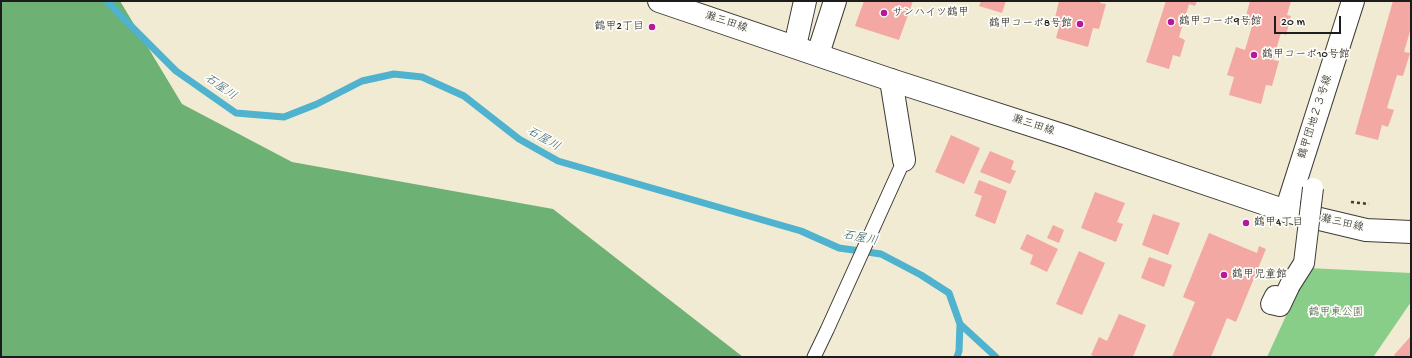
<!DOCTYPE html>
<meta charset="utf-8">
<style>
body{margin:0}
#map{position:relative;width:1412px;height:358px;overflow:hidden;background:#f2ebd3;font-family:"Gochi Hand",sans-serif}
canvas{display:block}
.frame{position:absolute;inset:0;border:2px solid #1c1c1c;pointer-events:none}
.scale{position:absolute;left:1274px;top:16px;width:67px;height:18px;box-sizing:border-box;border:2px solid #1c1c1c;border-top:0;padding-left:5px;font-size:12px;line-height:14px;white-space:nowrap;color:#1c1c1c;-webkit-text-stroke:3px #fdfcf7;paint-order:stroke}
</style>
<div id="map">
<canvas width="1412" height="358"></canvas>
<div class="frame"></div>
<div class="scale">20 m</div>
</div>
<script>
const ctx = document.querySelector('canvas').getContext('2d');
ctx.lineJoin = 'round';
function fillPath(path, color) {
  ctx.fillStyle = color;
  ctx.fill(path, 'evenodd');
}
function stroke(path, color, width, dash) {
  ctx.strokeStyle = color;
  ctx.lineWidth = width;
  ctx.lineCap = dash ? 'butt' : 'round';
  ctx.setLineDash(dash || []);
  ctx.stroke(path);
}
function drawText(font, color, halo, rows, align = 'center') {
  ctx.font = font + ' "Gochi Hand","Klee One",sans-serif';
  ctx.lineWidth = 3.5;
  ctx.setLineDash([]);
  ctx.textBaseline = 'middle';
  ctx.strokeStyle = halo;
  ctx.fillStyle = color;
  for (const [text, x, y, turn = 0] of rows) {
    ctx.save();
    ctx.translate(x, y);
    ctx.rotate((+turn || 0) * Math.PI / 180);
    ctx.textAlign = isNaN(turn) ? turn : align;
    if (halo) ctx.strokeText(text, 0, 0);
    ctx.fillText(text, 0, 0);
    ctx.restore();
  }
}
fillPath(new Path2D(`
 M1308 268 1411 273V302L1374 356V357H1267Z`), '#89ce88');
fillPath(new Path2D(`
 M1 1H120L182 104 292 162 553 209 743 357H1Z`), '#6eb174');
stroke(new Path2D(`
 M107 1 117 12 176 71 236 113 284 117 317 104 362 81 394 74 422 77 464 96 519 139 558 161 801 231 839 248 881 254 921 275 949 293 960 324 959 351 957 357
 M960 324 996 357`), '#4fb2ce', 7);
fillPath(new Path2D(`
 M864 1H913L899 40 855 26Z
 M981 1H1006L1002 13 979 6Z
 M1059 1H1101L1100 3 1106 4 1099 29 1093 28 1088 47 1056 38 1061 20 1055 18Z
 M1166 1H1197L1195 6 1189 4 1179 37 1185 40 1180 57 1173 55 1169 69 1146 62Z
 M1250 1H1291L1287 15 1291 16 1286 35 1281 33 1273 60 1279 61 1272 86 1266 85 1261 104 1229 95 1234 77 1227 75 1236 47 1245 50 1252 26 1244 23Z
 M1393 1H1411V28L1404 52 1410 53 1403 76 1397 75 1387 108 1394 110 1388 127 1382 125 1378 140 1355 134Z
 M951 135 980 148 964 184 935 172Z
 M990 151 1014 161 1011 169 1016 171 1010 184 980 172Z
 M979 180 1007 191 995 224 975 216 982 196 974 193Z
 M1095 192 1125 203 1117 222 1123 224 1116 242 1081 228Z
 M1153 214 1180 223 1168 255 1142 245Z
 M1053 225 1064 230 1059 243 1047 238Z
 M1209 233 1257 253 1259 246 1266 249 1236 322 1227 318 1211 357H1172L1195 302 1183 297Z
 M1027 234 1058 249 1047 272 1030 264 1033 255 1020 249Z
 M1079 251 1105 263 1082 315 1056 304Z
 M1149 257 1172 265 1164 287 1141 278Z
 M1119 314 1146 325 1133 357H1096L1091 355 1099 337 1107 341Z
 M1411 336V357H1396L1394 355Z`), '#f4a8a3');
const service = new Path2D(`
 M814 357 827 330 904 160`);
const pedestrian = new Path2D(`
 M1275 296 1271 304 1280 306 1290 285`);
const minor = new Path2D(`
 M795 46 805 1
 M891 80 904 160`);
const tertiary = new Path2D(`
 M818 54 835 1
 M1286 211 1353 1`);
const primary = new Path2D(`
 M659 1 891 80 1065 136 1286 211 1366 230 1411 232`);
stroke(service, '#3c3b37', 15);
stroke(pedestrian, '#3c3b37', 22);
stroke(minor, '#3c3b37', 24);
stroke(tertiary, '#3c3b37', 24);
stroke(primary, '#3c3b37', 24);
stroke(new Path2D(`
 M1351 202 1369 204`), '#3c3b37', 2.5, [3, 3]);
stroke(service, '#fff', 13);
stroke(pedestrian, '#fff', 20);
stroke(minor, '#fff', 22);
stroke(tertiary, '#fff', 22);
stroke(primary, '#fff', 22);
const pedestrianBridge = new Path2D(`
 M1290 285 1304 263 1313 188`);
stroke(pedestrianBridge, '#3c3b37', 22, []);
stroke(pedestrianBridge, '#fff', 20);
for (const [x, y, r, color] of [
 [884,13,4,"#b5179e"],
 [1171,22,4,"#b5179e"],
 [1080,24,4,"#b5179e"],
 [652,27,4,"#b5179e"],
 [1254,55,4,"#b5179e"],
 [1246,223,4,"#b5179e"],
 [1224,275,4,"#b5179e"]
]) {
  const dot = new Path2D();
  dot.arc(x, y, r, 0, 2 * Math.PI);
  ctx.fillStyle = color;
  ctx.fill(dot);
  stroke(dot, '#fdfcf7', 1.5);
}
drawText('11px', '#1c1c1c', '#fdfcf7', [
 ["サンハイツ鶴甲",892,13],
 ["鶴甲コーポ9号館",1179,22],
 ["鶴甲コーポ8号館",1072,24,"right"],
 ["鶴甲2丁目",644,27,"right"],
 ["鶴甲コーポ10号館",1262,55],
 ["鶴甲4丁目",1254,223],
 ["鶴甲児童館",1232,275]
], 'left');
drawText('11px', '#1c1c1c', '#fdfcf7', [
 ["灘三田線",726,23,18],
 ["鶴甲団地２３号線",1316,117,-72],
 ["灘三田線",1033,126,18],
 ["灘三田線",1342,224,13]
]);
drawText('11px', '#425a42', '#fdfcf7', [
 ["鶴甲東公園",1336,313]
]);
drawText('italic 12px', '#33606c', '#fdfcf7', [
 ["石屋川",220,88,35],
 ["石屋川",543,140,30],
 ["石屋川",860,239,11]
]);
</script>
